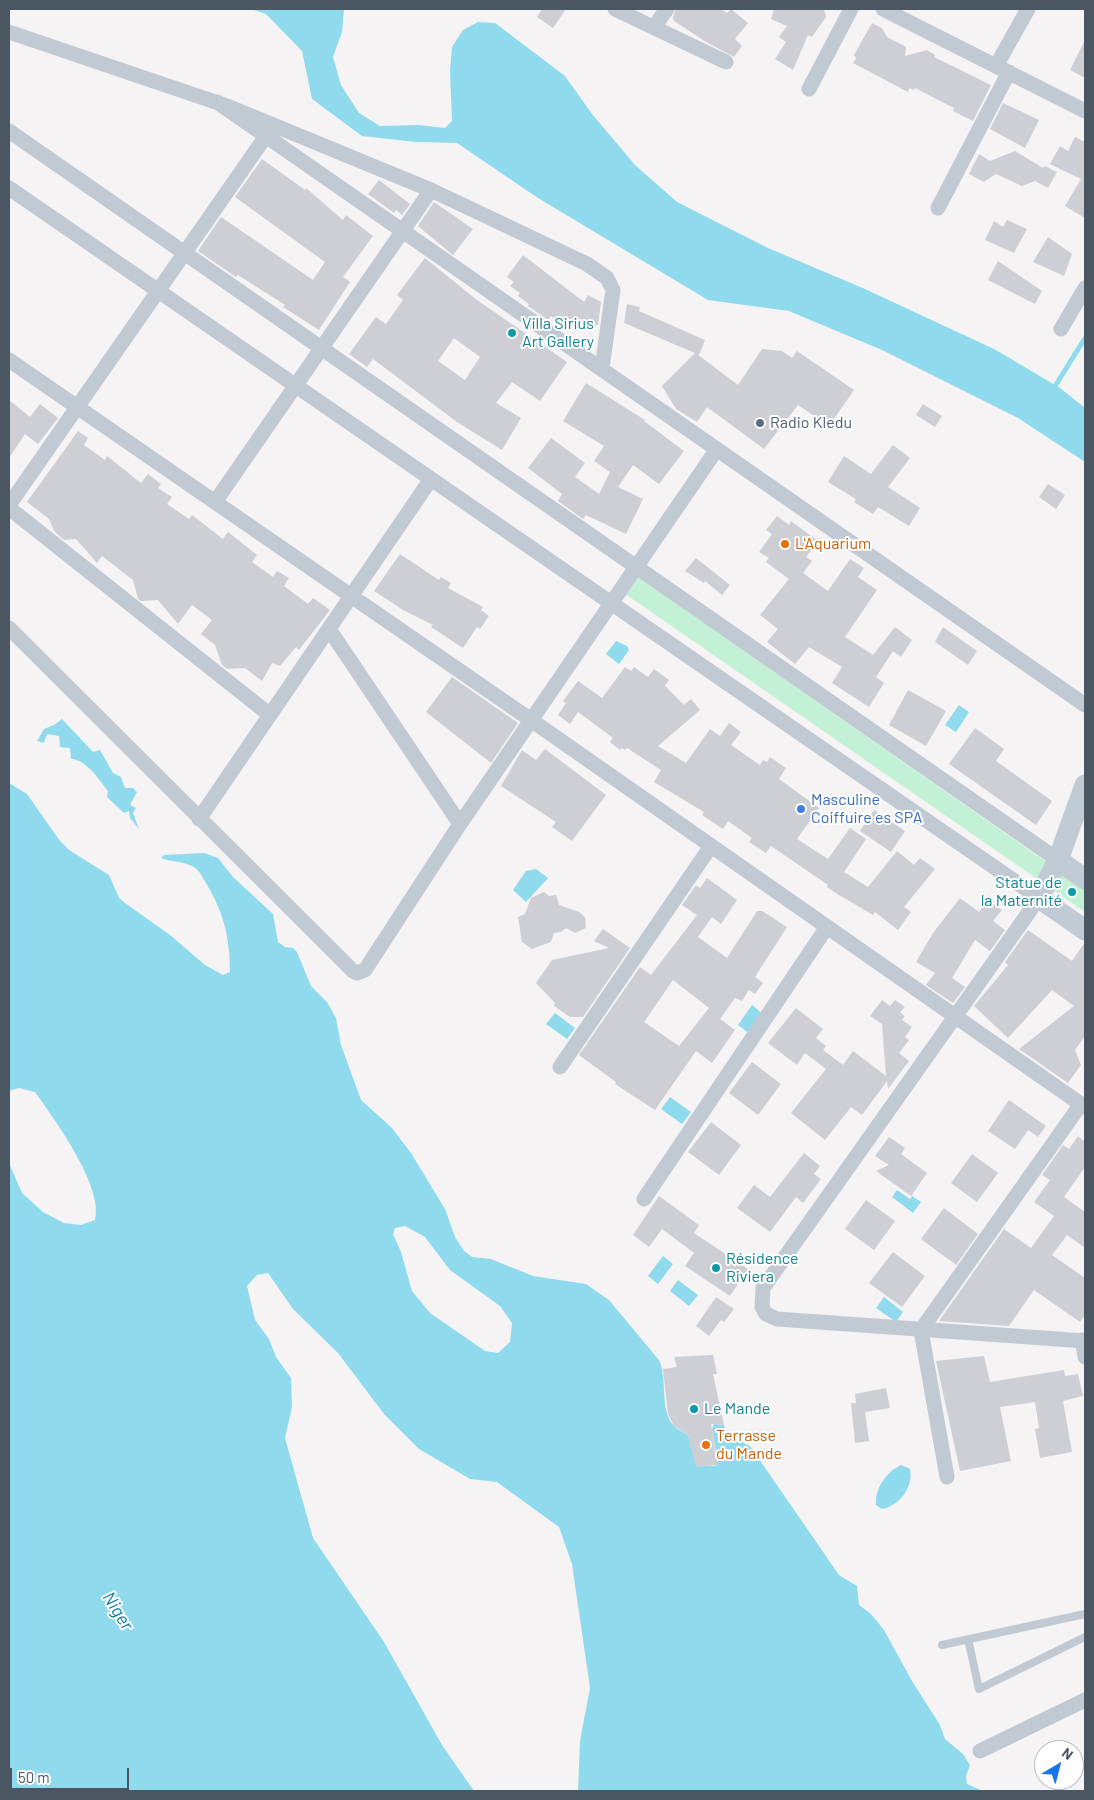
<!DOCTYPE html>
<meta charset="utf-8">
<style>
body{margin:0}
#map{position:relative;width:1094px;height:1800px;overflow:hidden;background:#f5f3f3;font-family:Barlow,sans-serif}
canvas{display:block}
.frame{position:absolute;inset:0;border:10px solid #4a5661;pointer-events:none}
.north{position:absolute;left:1034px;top:1740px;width:50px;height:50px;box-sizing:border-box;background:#fff;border:1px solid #b7bbc0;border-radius:50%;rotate:37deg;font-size:14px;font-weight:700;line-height:20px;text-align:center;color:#4a5661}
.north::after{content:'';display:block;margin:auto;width:18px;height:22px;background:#1a73e8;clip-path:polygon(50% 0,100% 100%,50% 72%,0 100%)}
.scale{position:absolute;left:10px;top:1768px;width:119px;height:22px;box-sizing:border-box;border:2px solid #4a5661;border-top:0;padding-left:6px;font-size:15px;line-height:18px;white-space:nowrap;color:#4a5661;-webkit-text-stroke:4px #fff;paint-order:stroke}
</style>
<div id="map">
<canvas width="1094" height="1800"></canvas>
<div class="frame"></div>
<div class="north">N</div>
<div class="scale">50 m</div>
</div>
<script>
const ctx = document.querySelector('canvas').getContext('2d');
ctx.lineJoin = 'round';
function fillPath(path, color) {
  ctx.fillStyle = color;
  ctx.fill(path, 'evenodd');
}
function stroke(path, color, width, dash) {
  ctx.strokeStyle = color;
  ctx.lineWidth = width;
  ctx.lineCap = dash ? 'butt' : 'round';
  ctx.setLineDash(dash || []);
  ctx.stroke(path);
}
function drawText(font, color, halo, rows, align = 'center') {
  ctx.font = font + ' Barlow,sans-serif';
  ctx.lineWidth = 4;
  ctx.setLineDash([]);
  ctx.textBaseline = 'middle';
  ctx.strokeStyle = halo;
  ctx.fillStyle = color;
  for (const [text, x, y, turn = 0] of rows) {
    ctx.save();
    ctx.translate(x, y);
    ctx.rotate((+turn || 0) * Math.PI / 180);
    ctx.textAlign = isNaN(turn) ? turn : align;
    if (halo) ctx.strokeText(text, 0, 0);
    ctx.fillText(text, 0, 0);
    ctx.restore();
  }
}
fillPath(new Path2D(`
 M632 573 1085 889V912L621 591Z`), '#c3f1d5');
fillPath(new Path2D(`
 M251 9H344L342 32 333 57 341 85 359 113 380 126 418 125 445 128 452 121 450 71 452 47 463 30 478 22 495 23 565 76 592 114 635 165 677 202 768 248 865 289 996 350 1060 388 1085 408V462L1018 418 882 350 789 311 708 300 538 198 457 143 416 142 362 136 312 99 302 51 266 14Z
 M616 641 627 646 629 650 619 664 606 654Z
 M959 705 969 712 956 732 945 725Z
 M62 719 93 752 100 750 113 773 121 777 125 788H133L137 792 130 805 136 808 133 813 139 829 130 818 129 811 124 813 107 797 108 791C100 781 86 759 71 759L70 748 60 747 59 736 47 734 44 743 37 741 44 729 54 725Z
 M9 783 27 794 60 841 69 850 109 875 119 898 125 903 170 935 205 965 223 975 230 972C230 936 223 910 204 880 201 874 198 869 192 866 182 861 171 862 161 858L164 855 204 853 218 858 233 877 273 914 278 942 285 947 293 948 297 952 311 986 327 1002 336 1018 341 1045 361 1100 392 1128 411 1153 445 1209 455 1237 464 1251 472 1257 491 1259 533 1276 586 1284 609 1300 659 1360C668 1379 659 1410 674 1426 678 1430 684 1432 688 1435L697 1466H715L718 1461 712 1429 714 1424 724 1425 726 1433 735 1442 740 1441 750 1446 839 1575 857 1586 859 1605 871 1614 884 1630 912 1681 940 1725 945 1739 963 1754 970 1765 966 1776 967 1784 983 1791H578L580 1741 590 1688 572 1564 559 1527 497 1482 470 1479 419 1449 384 1414 338 1353 293 1309 268 1273 257 1275 247 1286 255 1320 269 1339 276 1357 291 1378 292 1407 285 1438 313 1538 384 1642 442 1745 474 1791H9V1163L22 1193 43 1212 64 1223 81 1225 95 1220C104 1187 55 1120 35 1092L19 1088 9 1091ZM405 1226 425 1237 450 1270 500 1306 512 1323 510 1342 498 1353 485 1351 430 1313 412 1291 401 1252 393 1234 395 1228Z
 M536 869 548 878 526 902 513 890 526 871Z
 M752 1005 763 1014 750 1034 738 1025Z
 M555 1013 575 1028 567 1039 546 1024Z
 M670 1097 691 1112 682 1124 661 1109Z
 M897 1190 910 1199 912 1196 921 1202 913 1213 892 1197Z
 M663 1256 673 1264 658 1284 648 1276Z
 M678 1280 698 1295 689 1306 670 1291Z
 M884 1297 903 1312 896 1322 876 1308Z
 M901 1465 910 1469C914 1487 899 1506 882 1509L876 1505C875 1488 886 1472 901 1465Z`), '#90daee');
stroke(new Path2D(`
 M1052 391 1085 338`), '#90daee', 5);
fillPath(new Path2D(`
 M542 9H566L553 28 537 17Z
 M676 9H721L727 13 731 9 748 23 735 39 742 46 734 57 706 42 674 21 673 17Z
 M774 9H824L826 17 812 37 808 35 793 70 775 59 786 42 779 37 787 26 771 19Z
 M872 23 882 28 887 37 906 47 905 56 927 50 935 55 934 57 991 85 973 121 953 111 954 108 915 88 914 90 909 88 908 92 853 63 856 58 854 55Z
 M1085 40V78L1070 70Z
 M1003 103 1039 120 1025 148 990 129Z
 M1075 137 1085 142V218L1065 206 1081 179 1050 164 1060 146 1068 151Z
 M1015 151 1043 168 1045 166 1057 172 1048 188 1035 181 1022 186 996 174 984 182 969 174 979 154 990 161Z
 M262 159 305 190 306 188 343 220 346 215 373 236 343 277 350 282 319 330 283 307 285 305 238 275 236 277 198 251 221 217 313 280 325 262 235 197Z
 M379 180 410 204 402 215 396 210 394 213 368 194Z
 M434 202 473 229 453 255 418 226Z
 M1007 220 1027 229 1014 253 985 240 994 221 1003 227Z
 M1048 237 1072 254 1064 276 1033 262Z
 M523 255 584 302 588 295 601 302 598 325 574 321 569 329 551 316 548 320 528 306 529 304 518 296 520 293 510 286 514 282 507 277Z
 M425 258 477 300 567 362 540 401 512 382 496 403 521 418 502 450 457 422 373 359 367 367 349 354 376 317 386 324 403 300 397 295ZM454 338 480 357 465 380 438 361Z
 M998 261 1042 291 1035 304 988 280Z
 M627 304 640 307 639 311 705 340 699 355 697 354 738 385 762 349 782 351 792 358 797 351 854 390 829 426 798 405 764 449 707 407 697 422 676 409 662 386 695 353 624 323Z
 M586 383 645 420 644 421 684 451 659 484 633 465 618 487 643 499 626 534 586 515 583 519 558 501 562 494 528 468 551 438 585 463 575 477 599 494 610 472 594 461 604 446 563 421Z
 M9 400 30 417 40 404 58 418 38 444 25 434 9 458Z
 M923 404 942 416 935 427 916 415Z
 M78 431 88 438 84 445 105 460 107 456 141 483 148 474 161 484 158 488 172 497 167 504 189 519 192 515 223 539 228 532 257 555 252 562 273 577 277 571 289 578 284 586 308 604 313 598 330 610 299 650 296 647 280 666 272 663 262 681 245 668 227 669 222 665 215 645 201 634 212 620 192 605 178 624 158 600 141 601 138 599 133 580 102 556 97 563 76 539 64 540 54 531 49 519 27 502Z
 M893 445 910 458 888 487 920 508 909 526 878 507 873 514 854 502 856 499 828 482 844 456 871 474Z
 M1048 484 1065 495 1056 509 1039 497Z
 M777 516 789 525 791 521 818 541 806 557 812 561 803 573 828 591 850 559 864 568 858 577 877 590 845 637 873 655 895 627 912 640 901 657 893 651 876 677 884 683 869 707 832 683 842 667 809 647 795 664 767 642 778 629 760 615 789 579 766 562 769 558 759 552 772 534 766 530Z
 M400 554 439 580 441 577 451 583 448 588 483 607 481 610 489 616 480 629 477 627 463 648 431 627 433 625 403 610 374 591Z
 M696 558 730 585 722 595 705 581 704 583 685 571Z
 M943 627 977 651 968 665 935 642Z
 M625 667 631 671 634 667 648 677 654 669 669 680 665 686 684 705 691 699 700 710 658 746 686 763 710 729 720 736 729 723 741 732 731 745 760 765 763 760 767 762 770 757 786 768 779 779 819 808 797 839 828 859 850 828 866 839 844 872 868 887 897 851 914 865 920 858 935 869 904 907 911 912 898 930 875 912 873 915 839 895 827 887 828 885 771 846 766 853 749 842 752 838 728 821 723 829 702 815 704 812 654 782 661 770 627 748 625 750 622 748 620 750 610 742 613 738 578 712 570 724 558 715 566 703 563 701 578 681 602 698Z
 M452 677 518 723 491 763 426 712Z
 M908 690 946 711 926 746 889 725Z
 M975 728 1004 749 996 761 1052 801 1036 825 949 764Z
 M545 749 606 795 572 841 552 827 556 822 501 786 522 750 536 760Z
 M874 810 905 831 891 852 860 831Z
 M707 878 737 900 721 924 712 917 698 937 727 958 757 911H762L787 927 755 977 763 983 755 994 749 990 742 1001 735 998 720 1019 735 1030 712 1063 696 1051 655 1110 615 1084 616 1082 579 1055 640 967 651 975 697 915 682 905 696 885 700 888ZM673 980 709 1008 679 1046 644 1022Z
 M544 892 549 896 556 895 559 905 579 912 585 917 586 928 575 933 566 928 561 932 554 933 551 942 532 949 522 942 518 917 525 914 531 898Z
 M960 898 979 912 988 900 1002 910 993 921 1005 930 990 951 975 940 952 978 965 987 953 1003 926 985 935 973 916 962 933 933Z
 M603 929 630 948 583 1017H570L554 1006 555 1003 536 983 552 960 609 948 594 941Z
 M1028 930 1072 961 1085 942V1036L1075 1050 1081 1065 1068 1083 1019 1049 1074 1006 1052 990 1008 1038 974 1006 1008 965 1005 962Z
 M882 1000 890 1006 895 1000 905 1007 900 1012 905 1016 902 1020 912 1027 905 1037 909 1040 899 1053 909 1061 888 1089 887 1081 862 1115 851 1107 825 1140 791 1113 826 1069 805 1053 797 1065 768 1043 796 1008 823 1029 816 1038 826 1046 823 1050 843 1065 853 1051 886 1076 882 1024 870 1016Z
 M752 1062 781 1084 758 1115 729 1093Z
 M1009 1100 1046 1126 1038 1137 1028 1130 1015 1149 988 1131Z
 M711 1122 741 1145 719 1175 688 1152Z
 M1078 1136 1085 1142V1167L1064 1197 1085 1212V1248L1067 1235 1052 1255 1085 1278V1315L1080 1322 1034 1290 1009 1326 939 1321 1004 1229 1031 1248 1054 1216 1034 1202 1050 1180 1042 1175 1063 1145 1069 1149Z
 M889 1137 905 1148 901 1154 927 1173 911 1196 876 1171 889 1165 875 1156Z
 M804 1153 820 1166 814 1174 821 1179 803 1203 796 1197 770 1232 737 1208 754 1185 770 1197Z
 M972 1154 998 1173 977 1202 951 1183Z
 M659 1196 699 1225 694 1233 748 1269 730 1296 685 1266 694 1253 662 1229 649 1247 633 1235Z
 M866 1200 895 1221 874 1250 845 1229Z
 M944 1208 978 1234 956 1265 921 1239Z
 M893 1252 925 1276 902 1307 869 1283Z
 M716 1297 734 1309 724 1322 721 1320 709 1336 696 1326Z
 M713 1355 717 1374H713L724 1425 711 1424 718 1465 696 1467 688 1435 674 1426 668 1414 663 1369 677 1367 674 1357Z
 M984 1356 990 1382 1064 1370 1065 1376 1078 1374 1083 1396 1063 1401 1072 1452 1040 1458 1035 1429 1039 1428 1035 1402 1000 1407 1011 1461 960 1471 936 1361Z
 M886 1388 890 1408 865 1412 869 1441 855 1443 851 1403H856L855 1394Z`), '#cdcfd5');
stroke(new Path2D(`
 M968 1639 979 1689 1085 1637
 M942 1645 1085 1614`), '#c1cad2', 8);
stroke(new Path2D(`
 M615 9 726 62
 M883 9 1085 111
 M654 27 667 9
 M9 32 227 106 431 190 587 264 607 278 613 290 602 368
 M996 66 1028 9
 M809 89 851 9
 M217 102 1085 705
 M9 131 1058 860
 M9 188 1039 898 763 1288 762 1307 766 1314 777 1319 1085 1341
 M938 208 1009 72
 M1061 329 1085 288
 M9 360 531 720 1085 1107
 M215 502 431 190
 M9 505 266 136
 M9 508 270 715
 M9 628 353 971 357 973 365 970 460 824 717 449
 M329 629 460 824
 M199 819 431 479
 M560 1067 711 846
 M644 1199 827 927
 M1082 1340 1085 1357
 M947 1477 921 1330 1081 1104
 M980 1751 1085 1700`), '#c1cad2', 15);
stroke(new Path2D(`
 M1085 785 1058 860 1039 898 1085 930
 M1058 860 1085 879`), '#c1cbd6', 21);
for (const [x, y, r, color] of [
 [512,333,5,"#0f9aa8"],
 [760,423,5,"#5c6f8a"],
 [785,544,5,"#e8710a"],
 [801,809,5,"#3f7fe0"],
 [1072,892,5,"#0f9aa8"],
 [716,1268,5,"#0f9aa8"],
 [694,1409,5,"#0f9aa8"],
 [706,1445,5,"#e8710a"]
]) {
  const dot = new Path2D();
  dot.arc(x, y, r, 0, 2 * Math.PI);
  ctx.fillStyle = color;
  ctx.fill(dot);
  stroke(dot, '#fff', 2);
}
drawText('16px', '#0d838f', '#fff', [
 ["Villa Sirius",522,324],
 ["Art Gallery",522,342],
 ["Statue de",1062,883,"right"],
 ["la Maternité",1062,901,"right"],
 ["Résidence",726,1259],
 ["Riviera",726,1277],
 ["Le Mande",704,1409]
], 'left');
drawText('16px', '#4e5e75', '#fff', [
 ["Radio Kledu",770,423]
], 'left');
drawText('16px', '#c56008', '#fff', [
 ["L'Aquarium",795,544],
 ["Terrasse",716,1436],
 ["du Mande",716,1454]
], 'left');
drawText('16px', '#366cbe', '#fff', [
 ["Masculine",811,800],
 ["Coiffuire es SPA",811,818]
], 'left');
drawText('italic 18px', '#0c7c9b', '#fff', [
 ["Niger",118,1611,58]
]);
</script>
